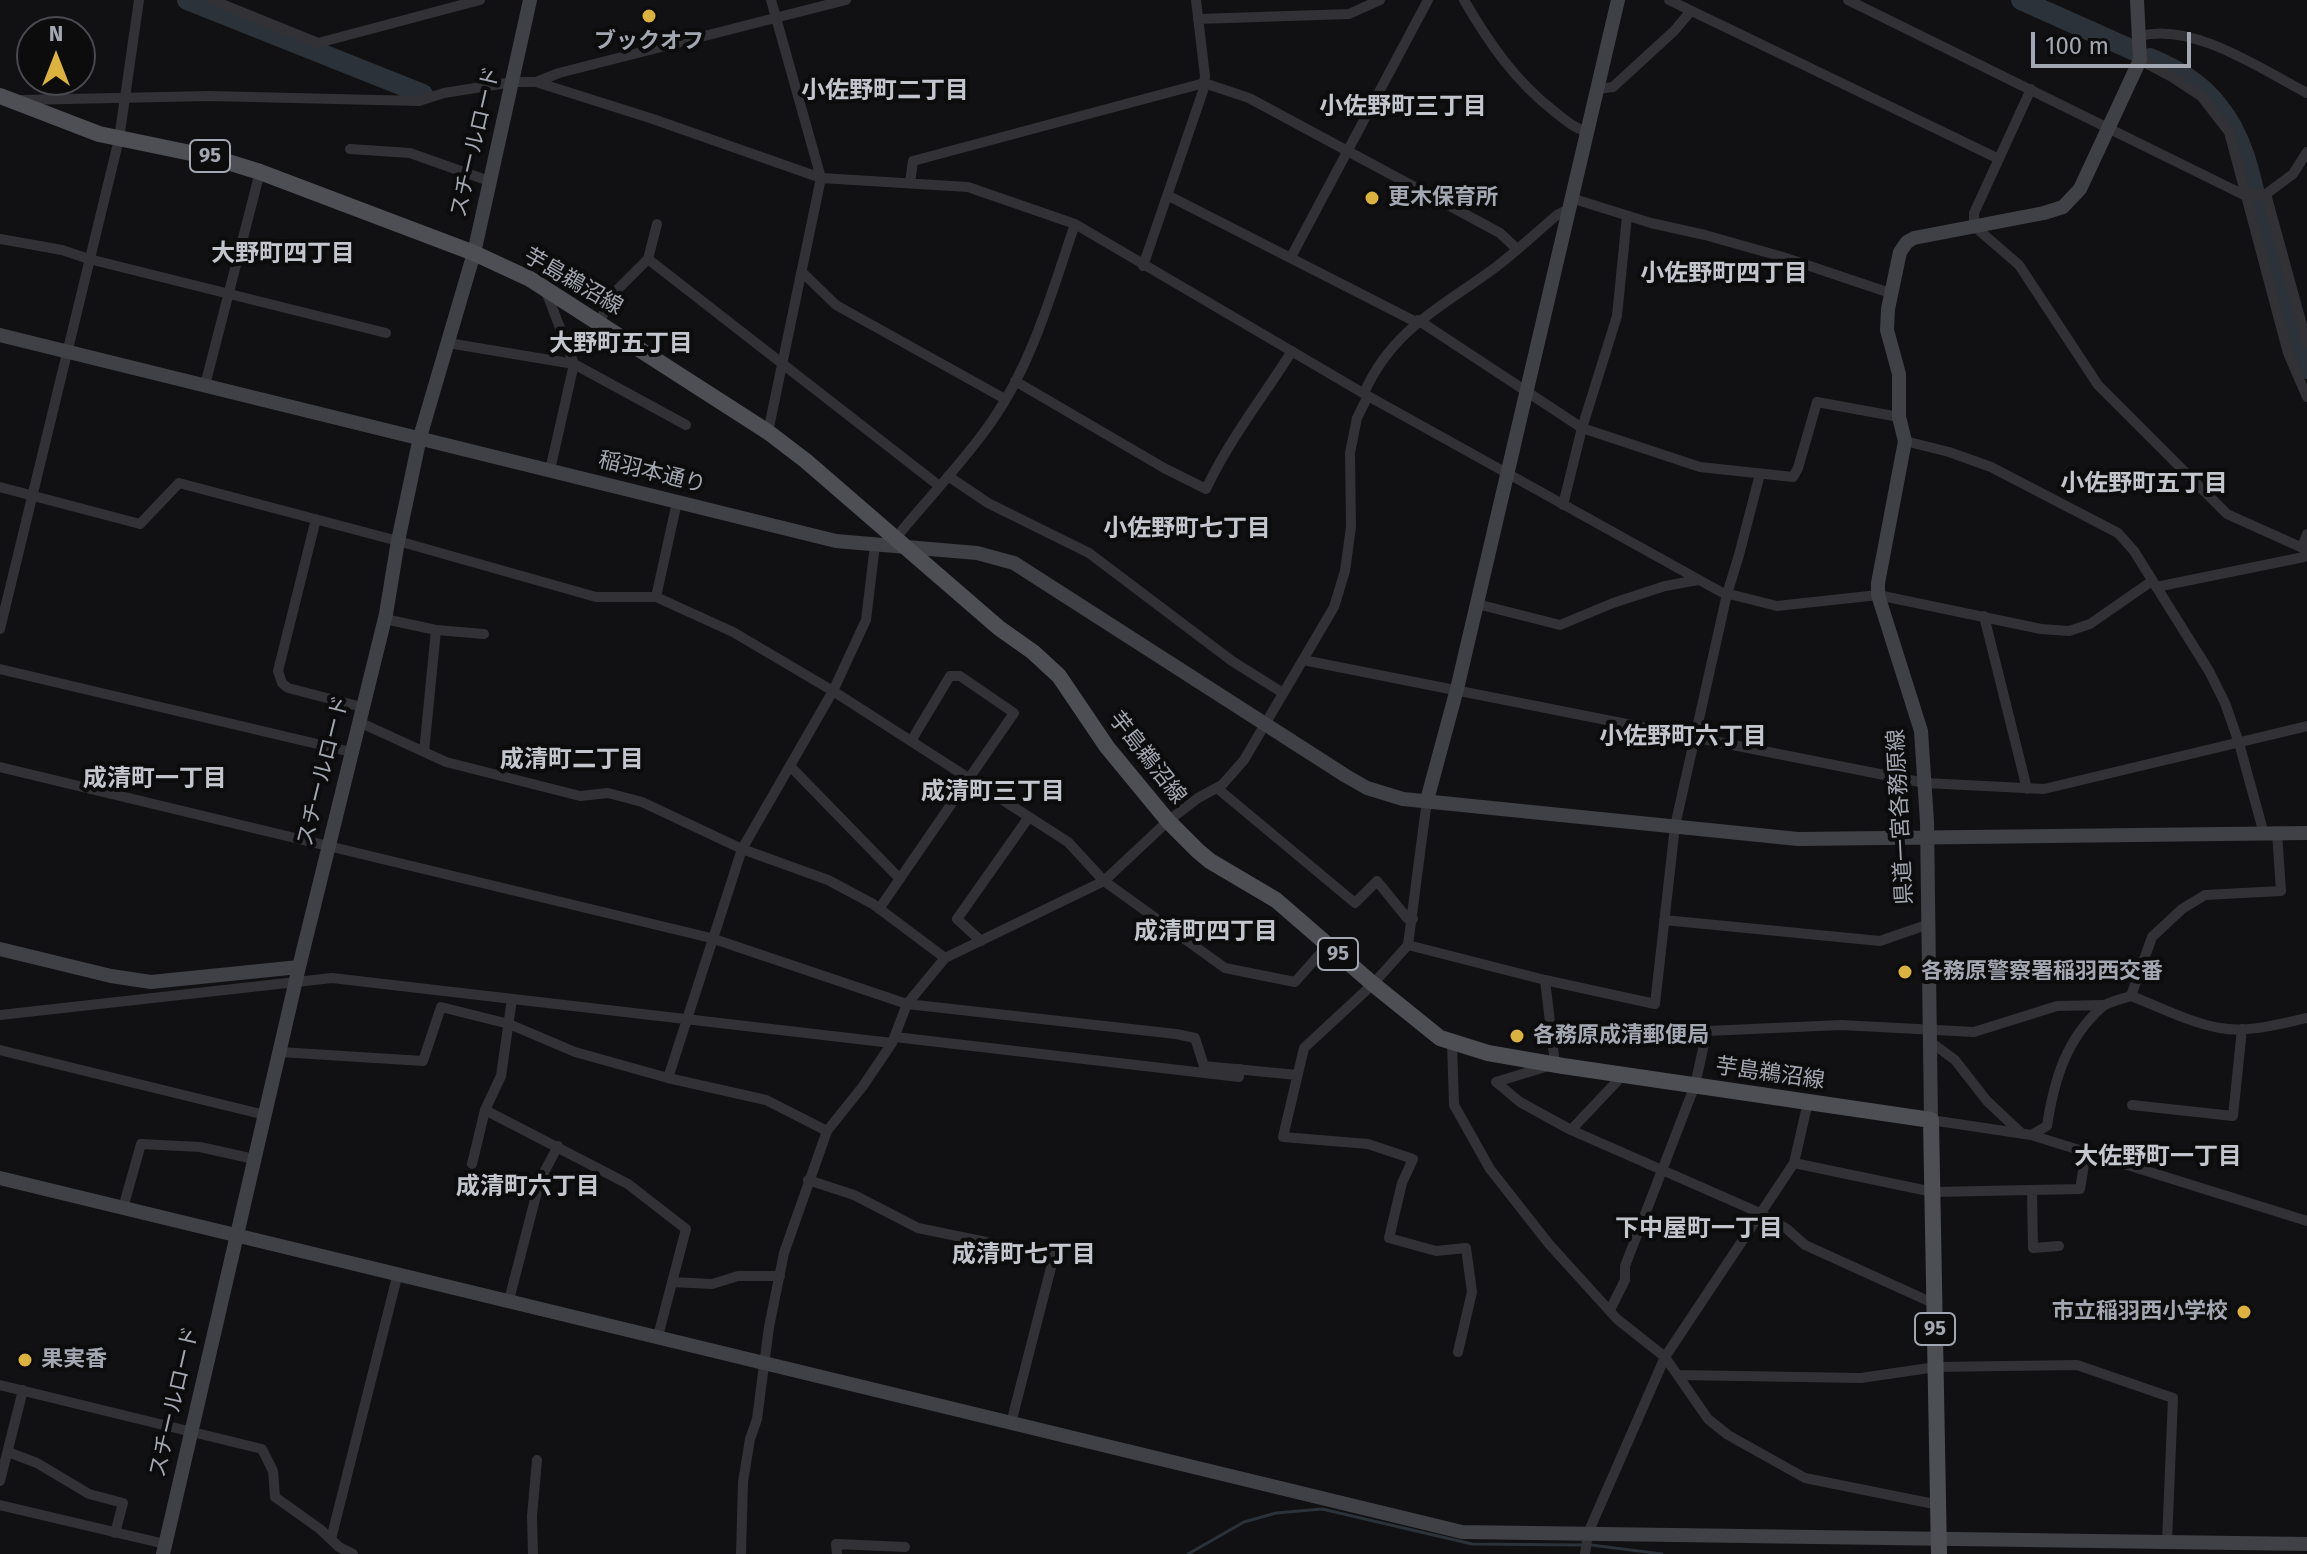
<!DOCTYPE html>
<meta charset="utf-8">
<style>
body{margin:0}
#map{position:relative;width:2307px;height:1554px;overflow:hidden;background:#111012;font-family:"Fira Sans",sans-serif}
canvas{display:block}
.north{position:absolute;left:16px;top:16px;width:80px;height:80px;box-sizing:border-box;background:#0c0c0d;border:2px solid #484a4f;border-radius:50%;rotate:0deg;font-size:22px;font-weight:700;line-height:32px;text-align:center;color:#a3a7b1}
.north::after{content:'';display:block;margin:auto;width:28px;height:36px;background:#dcb23e;clip-path:polygon(50% 0,100% 100%,50% 72%,0 100%)}
.scale{position:absolute;left:2031px;top:32px;width:160px;height:36px;box-sizing:border-box;border:4px solid #a3a7b1;border-top:0;padding-left:10px;font-size:24px;line-height:28px;white-space:nowrap;color:#a3a7b1;-webkit-text-stroke:6px #0c0c0d;paint-order:stroke}
</style>
<div id="map">
<canvas width="2307" height="1554"></canvas>
<div class="north">N</div>
<div class="scale">100 m</div>
</div>
<script>
const ctx = document.querySelector('canvas').getContext('2d');
ctx.lineJoin = 'round';
function stroke(path, color, width, dash) {
  ctx.strokeStyle = color;
  ctx.lineWidth = width;
  ctx.lineCap = dash ? 'butt' : 'round';
  ctx.setLineDash(dash || []);
  ctx.stroke(path);
}
function drawText(font, color, halo, rows, align = 'center') {
  ctx.font = font + ' "Fira Sans","Noto Sans JP",sans-serif';
  ctx.lineWidth = 8;
  ctx.setLineDash([]);
  ctx.textBaseline = 'middle';
  ctx.strokeStyle = halo;
  ctx.fillStyle = color;
  for (const [text, x, y, turn = 0] of rows) {
    ctx.save();
    ctx.translate(x, y);
    ctx.rotate((+turn || 0) * Math.PI / 180);
    ctx.textAlign = isNaN(turn) ? turn : align;
    if (halo) ctx.strokeText(text, 0, 0);
    ctx.fillText(text, 0, 0);
    ctx.restore();
  }
}
stroke(new Path2D(`
 M1591 1545 1662 1554
 M1188 1554 1244 1522 1276 1513 1322 1509 1472 1544 1583 1545`), '#2b3239', 3);
stroke(new Path2D(`
 M187 0 423 94
 M2021 0 2135 51
 M2150 58C2176 69 2201 83 2219 107 2248 143 2253 190 2264 233 2276 279 2288 326 2307 369`), '#2b3239', 20);
stroke(new Path2D(`
 M212 0 318 43 480 0
 M1464 0C1489 43 1515 81 1555 112 1565 120 1574 128 1587 132
 M1669 0 1999 159
 M1848 0 2244 195 2266 194 2293 174 2307 152
 M1198 19 1349 14 1380 0
 M2140 36C2193 22 2261 69 2307 93
 M2140 60 2172 77 2201 96 2229 132 2288 353 2307 397
 M536 82 559 73 846 0
 M1597 89 1613 87 1674 31 1691 11
 M2031 89 1974 213V226L2019 265 2098 385 2227 514 2307 550
 M21 100 210 96 419 101 444 93 513 82H536L653 119 821 178 968 187 1075 224 1368 396 1721 592 1777 606 1878 595 2041 629 2069 631 2090 624 2152 581
 M350 149 410 153 489 181
 M910 183 913 161 1204 83 1249 98 1500 233 1517 249
 M2266 194 2307 343
 M1169 196 1416 322
 M1571 198 1651 223 1705 235 1783 257 1890 293
 M0 239 62 250 89 259 386 333
 M1291 257 1428 0
 M648 259 938 485
 M1143 266 1203 91 1205 76 1196 0
 M803 273 836 305 1005 399
 M545 289 574 364 550 470
 M1418 320 1582 428 1700 467 1793 477 1798 468 1817 402 1899 417
 M599 322 616 291 648 259 657 224
 M448 343 574 364 686 425
 M1015 381 1164 468 1206 489C1229 440 1263 397 1292 351
 M205 385 260 172
 M1364 393C1393 328 1442 307 1496 267 1517 251 1537 232 1557 215L1569 209
 M768 432 821 178 771 0
 M1905 441 1949 452 1991 467 2118 533 2134 551 2209 671 2225 703 2239 743 2264 834
 M1760 474 1739 555 1727 594 1675 826 1655 1004 1545 980 1555 1064 1496 1082 1520 1102 1571 1130 1760 1213 1787 1229 1805 1245 1935 1304
 M948 476 988 503 1089 553 1232 661 1283 693
 M0 487 140 524 179 483 398 541 596 597H656L733 632 833 691 1068 842 1104 881 1225 968 1295 982 1328 945
 M1563 505 1582 428 1617 316 1627 216
 M316 519 278 671 282 683 288 688 362 707
 M895 539C927 499 963 463 992 421 1033 362 1052 291 1075 224
 M2302 547 2307 534
 M2156 587 2304 557 2307 550
 M656 597 677 502
 M1477 604 1560 625 1613 603 1665 586 1698 580
 M1984 616 2027 789
 M385 619 436 630 484 634
 M0 629 119 139 139 0
 M1303 660 1925 783 2044 789 2307 726
 M0 669 351 752
 M359 722 446 762 580 796 608 793 642 802 742 849 828 880 873 904 945 958
 M424 752 436 630
 M790 766 900 879
 M0 767 711 938 907 1004 1176 1034 1195 1038 1204 1066 1297 1075
 M1217 788 1355 903 1377 881 1407 918 1413 919
 M1427 800 1408 945 1373 984 1304 1048 1283 1137 1368 1144 1413 1159 1402 1183 1389 1238 1436 1251 1466 1248 1472 1292 1458 1352
 M879 909 1014 713 960 676H950L911 741
 M1664 920 1880 941 1929 924
 M981 941 957 919 1029 817
 M1408 945 1545 980
 M2131 996 2152 937 2182 909 2205 895 2281 891 2277 833
 M0 1015 332 978 892 1043
 M895 1037 1239 1077 1240 1069
 M1452 1043 1454 1105 1490 1169 1549 1244 1617 1319 1665 1357 1708 1419 1728 1435 1805 1478 1939 1505
 M1932 1043 1955 1060 1987 1101 2020 1132
 M0 1050 265 1115
 M280 1052 423 1061 441 1007 509 1024 575 1052 668 1078 766 1100 827 1131
 M668 1078 742 849 833 691 866 620 875 545
 M2132 1105 2233 1116 2242 1029
 M485 1110 628 1184 686 1229 658 1336
 M1931 1120 2031 1135 2307 1221
 M1571 1130 1623 1075
 M2031 1135 2047 1126C2054 1080 2066 1039 2102 1007 2109 1001 2122 999 2131 996 2160 1007 2188 1022 2220 1028 2248 1033 2279 1024 2307 1018
 M1794 1163 1933 1192 2080 1189 2086 1153
 M472 1164 485 1110 501 1076 512 999
 M808 1180 854 1195 918 1228 1054 1256 1011 1423
 M2032 1190 2033 1248 2059 1246
 M123 1208 141 1144 200 1147 254 1159
 M672 1282 712 1284 738 1276H780
 M509 1300 540 1180 558 1146
 M1610 1310 1625 1280V1266L1695 1085 1707 1031 1841 1025 1974 1032 2057 1006 2103 1005
 M1678 1375 1861 1378 1936 1367 2077 1365 2173 1398 2167 1542
 M0 1385 262 1449 273 1471 275 1497 320 1529 339 1547 353 1554
 M8 1452 37 1463 89 1494 123 1503 115 1533
 M0 1481 23 1390
 M0 1505 165 1544
 M331 1539 398 1273
 M533 1554 532 1516 537 1460
 M741 1554 743 1482 750 1439 757 1419 769 1327 784 1253 827 1131 863 1086 892 1043 907 1004 945 958 1104 881 1168 821 1198 798 1222 785 1244 760 1334 607 1345 571 1351 527 1350 453 1357 418 1368 396
 M837 1554 836 1544 905 1547
 M1585 1554 1588 1533 1665 1357 1794 1163 1808 1102`), '#323236', 10);
stroke(new Path2D(`
 M0 335 836 541 977 553 1014 563 1346 776 1367 788 1403 799 1798 839 2307 833
 M1427 800 1457 689 1618 0
 M0 949 111 976 151 982 299 967
 M1931 1120 1927 822 1921 731 1878 595V583L1905 441 1899 417V374L1887 330 1888 309 1900 252 1907 242 1914 238 2044 213 2063 207 2080 189 2140 60 2137 0
 M0 1178 1462 1532 2307 1544
 M163 1554 299 967 386 614 398 541 420 437 474 253 530 0`), '#404146', 14);
stroke(new Path2D(`
 M0 96 99 134 215 158 260 172 474 253 530 279 768 432 806 461 999 628 1033 652 1059 676 1107 747 1168 821 1198 851 1210 861 1276 900 1373 984 1440 1038 1488 1053 1563 1066 1931 1120 1939 1554`), '#4e4f55', 16);
for (const [x, y, r, color] of [
 [649,16,8,"#dcb23e"],
 [1372,198,8,"#dcb23e"],
 [1905,972,8,"#dcb23e"],
 [1517,1036,8,"#dcb23e"],
 [2244,1312,8,"#dcb23e"],
 [25,1360,8,"#dcb23e"]
]) {
  const dot = new Path2D();
  dot.arc(x, y, r, 0, 2 * Math.PI);
  ctx.fillStyle = color;
  ctx.fill(dot);
  stroke(dot, '#0c0c0d', 3);
}
for (const [x, y, w] of [
 [210,156,40],
 [1338,954,40],
 [1935,1329,40]
]) {
  const box = new Path2D();
  box.roundRect(x - w / 2, y - 16, w, 32, 6);
  ctx.fillStyle = '#0c0c0d';
  ctx.fill(box);
  stroke(box, '#a3a7b1', 2);
}
drawText('bold 20px', '#a3a7b1', null, [
 ["95",210,156],
 ["95",1338,954],
 ["95",1935,1329]
]);
drawText('bold 22px', '#a3a7b1', '#0c0c0d', [
 ["ブックオフ",649,42,"center"],
 ["更木保育所",1388,198],
 ["各務原警察署稲羽西交番",1921,972],
 ["各務原成清郵便局",1533,1036],
 ["市立稲羽西小学校",2228,1312,"right"],
 ["果実香",41,1360]
], 'left');
drawText('22px', '#a3a7b1', '#0c0c0d', [
 ["スチールロード",476,142,-77],
 ["芋島鵜沼線",573,282,30],
 ["稲羽本通り",652,473,14],
 ["芋島鵜沼線",1147,758,52],
 ["スチールロード",324,771,-76],
 ["県道一宮各務原線",1901,817,-93],
 ["芋島鵜沼線",1770,1074,8],
 ["スチールロード",175,1402,-77]
]);
drawText('bold 24px', '#c4c6cd', '#0c0c0d', [
 ["小佐野町二丁目",885,91],
 ["小佐野町三丁目",1403,107],
 ["大野町四丁目",283,254],
 ["小佐野町四丁目",1724,274],
 ["大野町五丁目",621,344],
 ["小佐野町五丁目",2144,484],
 ["小佐野町七丁目",1187,529],
 ["小佐野町六丁目",1683,737],
 ["成清町二丁目",572,760],
 ["成清町一丁目",155,779],
 ["成清町三丁目",993,792],
 ["成清町四丁目",1206,932],
 ["大佐野町一丁目",2158,1157],
 ["成清町六丁目",528,1187],
 ["下中屋町一丁目",1699,1229],
 ["成清町七丁目",1024,1255]
]);
</script>
